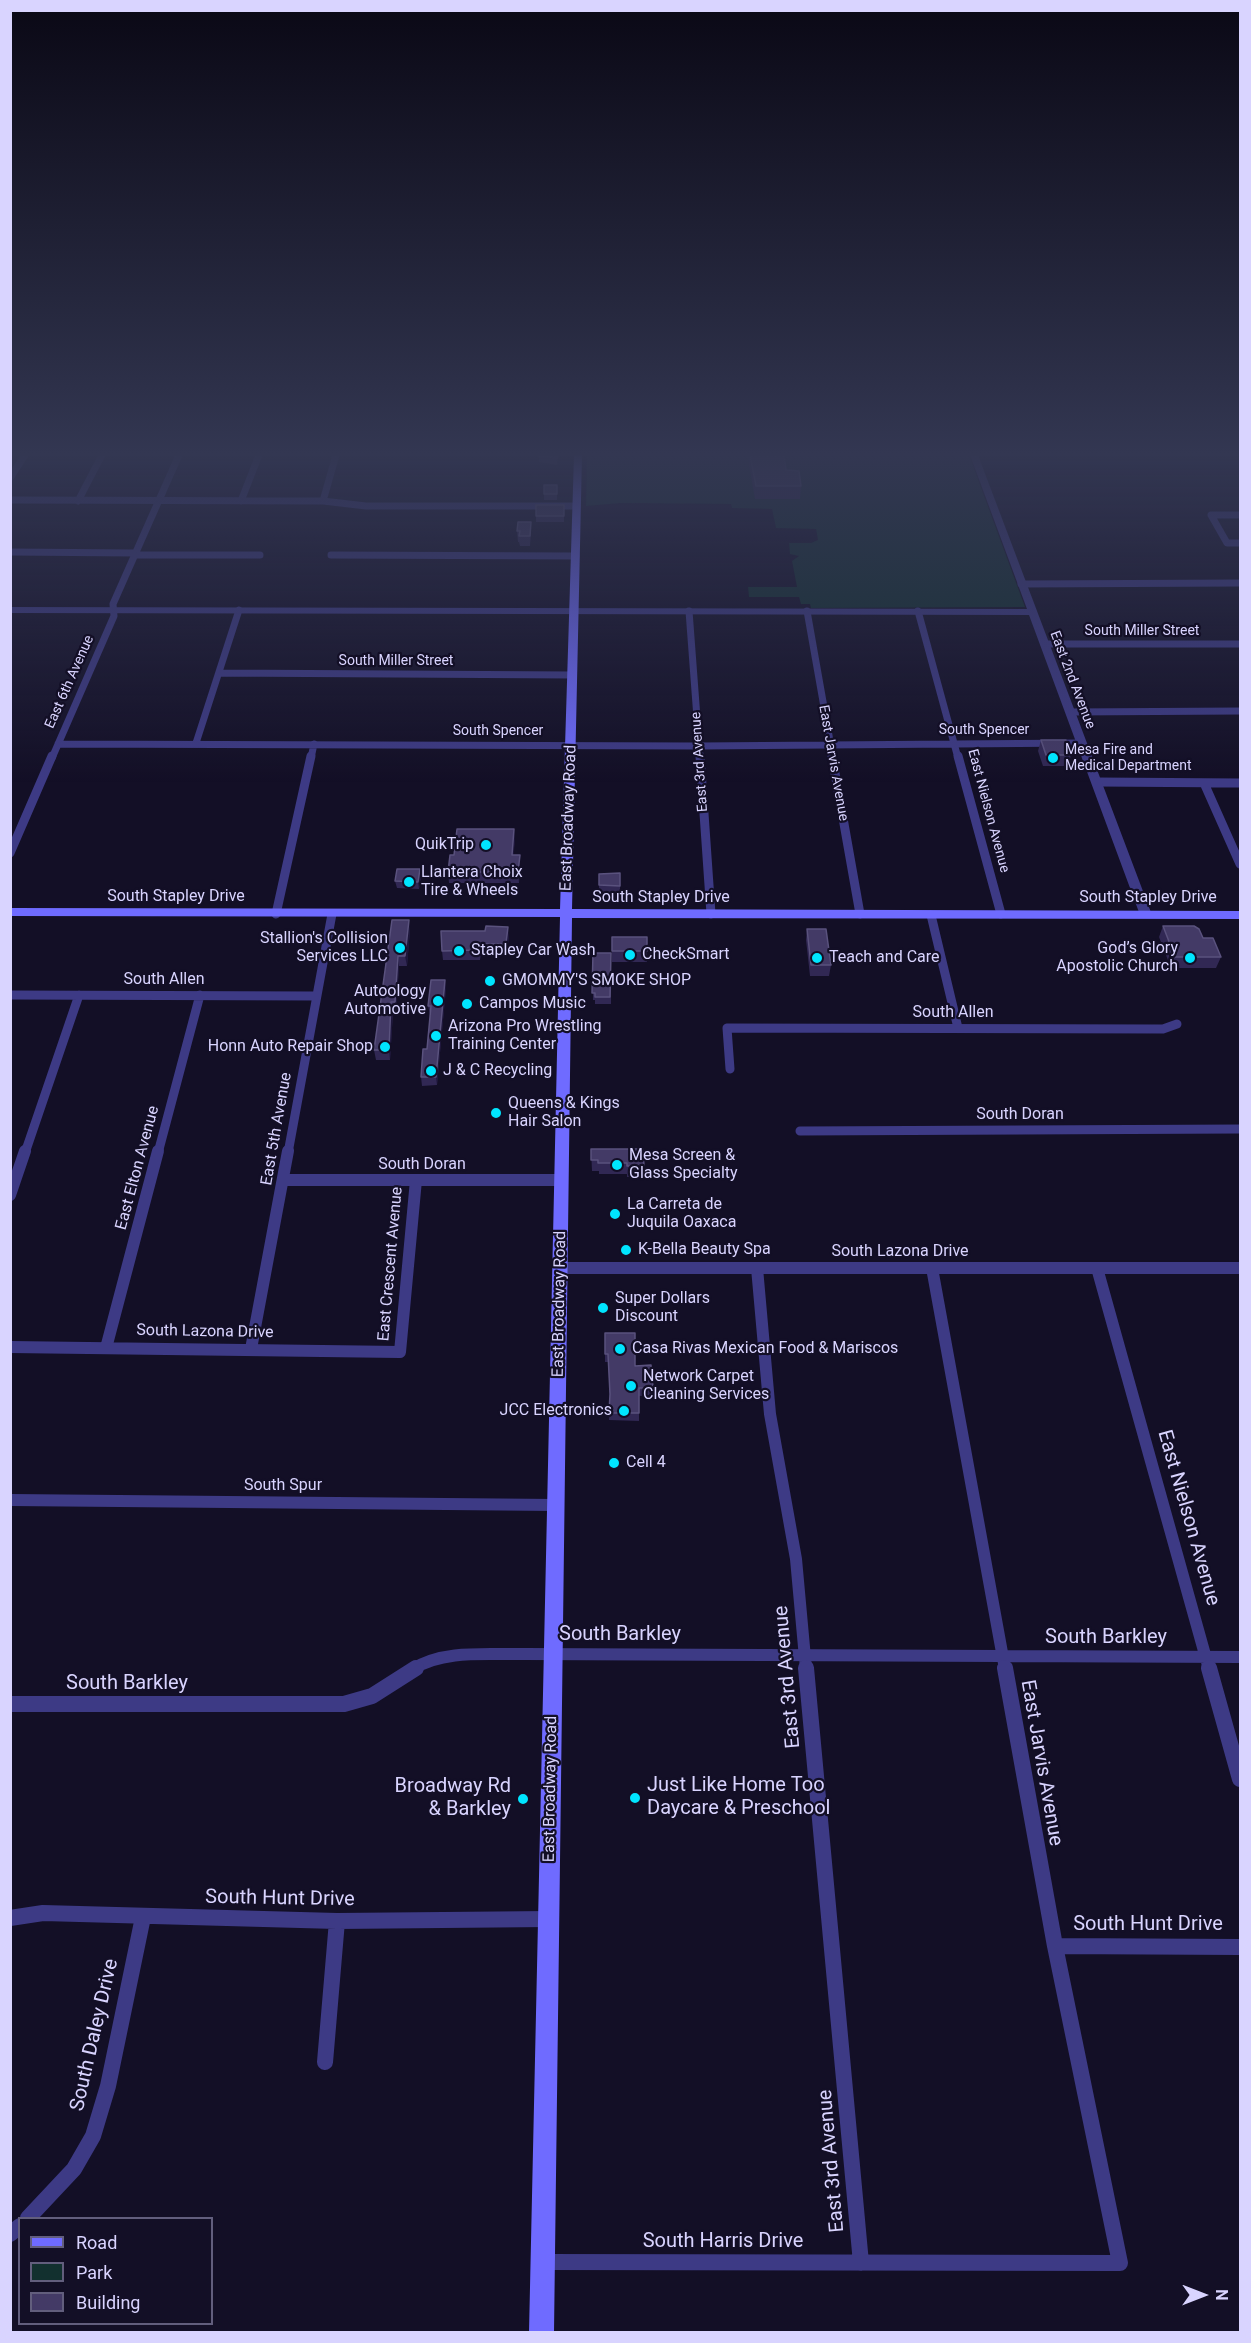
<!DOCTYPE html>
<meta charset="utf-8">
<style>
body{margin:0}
#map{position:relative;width:1251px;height:2343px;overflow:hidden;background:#130f26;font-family:Roboto,sans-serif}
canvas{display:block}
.frame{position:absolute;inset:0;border:12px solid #d9d4ff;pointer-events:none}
.legend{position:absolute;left:18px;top:2217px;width:195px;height:108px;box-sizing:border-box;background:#130f26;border:2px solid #625e7d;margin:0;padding:8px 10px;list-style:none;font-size:18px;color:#d9d4ff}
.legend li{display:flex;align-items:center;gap:12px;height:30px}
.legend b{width:30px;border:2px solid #625e7d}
.north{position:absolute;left:1173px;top:2265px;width:60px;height:60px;-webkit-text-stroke:4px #130f26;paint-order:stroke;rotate:90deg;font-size:16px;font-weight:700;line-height:24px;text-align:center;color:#d9d4ff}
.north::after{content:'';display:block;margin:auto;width:21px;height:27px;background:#d9d4ff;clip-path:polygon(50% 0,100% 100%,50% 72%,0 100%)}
</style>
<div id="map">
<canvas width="1251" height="2343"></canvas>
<div class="frame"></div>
<ul class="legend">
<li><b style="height:8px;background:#6f6bff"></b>Road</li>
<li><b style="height:16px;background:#12302f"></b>Park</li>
<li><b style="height:16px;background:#433a66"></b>Building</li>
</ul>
<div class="north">N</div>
</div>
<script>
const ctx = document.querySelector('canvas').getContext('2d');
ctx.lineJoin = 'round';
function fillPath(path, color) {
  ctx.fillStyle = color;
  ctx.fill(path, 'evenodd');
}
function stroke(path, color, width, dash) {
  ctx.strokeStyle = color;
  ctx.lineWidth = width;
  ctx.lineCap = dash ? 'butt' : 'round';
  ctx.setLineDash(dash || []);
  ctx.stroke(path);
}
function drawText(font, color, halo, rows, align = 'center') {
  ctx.font = font + ' Roboto,sans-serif';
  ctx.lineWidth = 4.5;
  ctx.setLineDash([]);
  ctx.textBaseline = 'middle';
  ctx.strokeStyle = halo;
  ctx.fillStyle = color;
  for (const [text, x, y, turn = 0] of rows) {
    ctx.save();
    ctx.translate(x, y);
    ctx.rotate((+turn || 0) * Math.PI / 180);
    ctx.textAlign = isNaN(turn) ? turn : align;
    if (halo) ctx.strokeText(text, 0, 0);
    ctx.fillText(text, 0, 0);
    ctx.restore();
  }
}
fillPath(new Path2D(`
 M587 455H969L1025 607 811 608 810 604H801L799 597H749L748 587H797L792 561 799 556 790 554 789 543H811L818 540 816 529 776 528 772 509 732 508 731 504 621 503 586 506Z`), '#12302f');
stroke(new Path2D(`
 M10 478 25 455
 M10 500 323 501 366 506H577
 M78 501 102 455
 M241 501 259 455
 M323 501 336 455
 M1240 515H1211L1227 543H1240
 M10 552 136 553
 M135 555H260
 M331 555 576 556
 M1021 584 1240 583
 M689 611 700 758
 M807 611 833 758
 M918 611 958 758
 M1044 644H1240
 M219 673 573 675
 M1070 712 1240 711
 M196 743 239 610
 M58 744 699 746 1082 743
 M52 758 114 616 113 604 179 455
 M311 758 314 744`), '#3d3a85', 7);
stroke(new Path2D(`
 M700 756 711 914
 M832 756 860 914
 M958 756 1001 914
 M1097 782 1240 783
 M1204 783 1240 864
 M10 853 52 756
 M276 914 311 756
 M931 915 958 1028
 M10 995 316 996
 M730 1069 727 1028 1163 1029 1177 1024
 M800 1131 1240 1129
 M25 1153 79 995
 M158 1153 200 995
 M288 1153 332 914`), '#3d3a85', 9);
stroke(new Path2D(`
 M283 1180H562
 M10 1195 25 1151
 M560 1268H1240
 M757 1268 770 1414 796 1559 806 1669
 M932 1268 1005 1669
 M1097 1268 1209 1669
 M10 1347 400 1352 416 1180
 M106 1348 158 1151
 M251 1349 288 1151
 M10 1500 555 1505
 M413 1669C444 1649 489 1655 525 1654L1240 1657`), '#3d3a85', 12);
stroke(new Path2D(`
 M806 1668 861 2263
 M1209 1668 1240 1779
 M10 1704H344L372 1696 416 1668
 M10 1918 43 1913 337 1921 549 1919
 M1055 1946 1240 1947
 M325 2062 337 1921
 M28 2218 74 2169 93 2136 108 2086 143 1917
 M10 2234 20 2226
 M543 2262 1120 2263 1055 1946 1005 1668`), '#3d3a85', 16);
fillPath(new Path2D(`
 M970 455H978L1152 915 1150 918H1142L1140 915 1029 615 10 613V607L1027 609Z`), '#3d3a85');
fillPath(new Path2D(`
 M574 455H582L572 909 1240 911V919L572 918 554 2332H529L560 917 10 916V908L560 909Z`), '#6f6bff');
fillPath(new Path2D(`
 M539 455H558L557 465 539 462Z
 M750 455H784L786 470 801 486 800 499H755L749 465Z
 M557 485V500H544V494Z
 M564 505V522H536V516Z
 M517 531 531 532 530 546H520L519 542H518Z
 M1041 740 1071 755 1068 766H1043L1038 751Z
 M515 840 513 855 520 866 519 883H449L448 872 454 855Z
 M420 869 421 876 419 889 397 888 395 881Z
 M620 873V893L599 892V874Z
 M392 920 410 930 407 966H399L396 1012H393L390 1060H376L374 1050Z
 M1163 926 1203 938 1221 957 1216 968H1171L1159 937Z
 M807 929 831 965 829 976H810L806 940Z
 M509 936 507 952 504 953H481L480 960H443L442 951Z
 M612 937H647V962H612Z
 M593 953H611V1004H595V1000H593Z
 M446 988 437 1085 422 1086 421 1077 427 1049 431 1014H430L428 1006Z
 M591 1149H643L644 1177H627V1174H599V1171H592Z
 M605 1333 635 1366 653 1388 652 1395 639 1396V1421L609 1420 610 1397 608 1362H605Z`), '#312854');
fillPath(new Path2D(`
 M514 829 515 840 513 866 512 855Z
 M520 855V866L519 883 518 872Z
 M420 869 421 876 419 889 418 882Z
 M409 920 410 930 407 966 405 956Z
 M508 927 509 936 507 952 504 953 503 944Z
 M398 956 399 966 396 1012 395 1002Z
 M445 980 446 988 437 1085 436 1077Z
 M391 1002 393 1012 390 1060 389 1050Z`), '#1d163a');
const building = new Path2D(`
 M539 455H558L557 458 539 456Z
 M750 455H784L786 470 799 471 801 486H756Z
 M544 485H557V494H544Z
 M536 505H564V516H536Z
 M518 522H531L530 536H519L520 531H517Z
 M1041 740H1066L1071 755H1046Z
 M457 829H514L512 855H520L518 872H448L450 855H454Z
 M397 869H420L418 882 395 881Z
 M620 873V886L599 885V874Z
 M392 920H409L405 956H398L395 1002H391L389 1050H374Z
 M486 926 508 927 506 943 503 944H480L479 950 442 951 441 931H485Z
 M1163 926H1194L1199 929 1203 938H1213L1221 957H1175Z
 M807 929H826L831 965H811Z
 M612 937H647V951H612Z
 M593 953H611L610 997H595V993H592Z
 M431 980H445L436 1077H421L423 1049H427L431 1006H428Z
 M591 1149H643L644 1166H627V1163H598V1160H591Z
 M605 1333H635V1366L651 1365 653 1388H639V1413H609L610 1394 608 1354H605Z`);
fillPath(building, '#433a66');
stroke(building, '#5a527e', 1.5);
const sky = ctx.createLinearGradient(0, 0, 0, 783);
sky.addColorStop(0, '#0a0815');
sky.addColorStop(0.58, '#333752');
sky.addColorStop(1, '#33375200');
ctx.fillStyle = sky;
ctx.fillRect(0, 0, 1251, 783);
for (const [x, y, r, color] of [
 [1053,758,6,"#00e5ff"],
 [486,845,6,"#00e5ff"],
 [409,882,6,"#00e5ff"],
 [400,948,6,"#00e5ff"],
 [459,951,6,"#00e5ff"],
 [630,955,6,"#00e5ff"],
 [817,958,6,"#00e5ff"],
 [1190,958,6,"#00e5ff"],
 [490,981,6,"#00e5ff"],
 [438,1001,6,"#00e5ff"],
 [467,1004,6,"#00e5ff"],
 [436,1036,6,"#00e5ff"],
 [385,1047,6,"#00e5ff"],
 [431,1071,6,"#00e5ff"],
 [496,1113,6,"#00e5ff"],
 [617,1165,6,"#00e5ff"],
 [615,1214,6,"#00e5ff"],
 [626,1250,6,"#00e5ff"],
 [603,1308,6,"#00e5ff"],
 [620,1349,6,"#00e5ff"],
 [631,1386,6,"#00e5ff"],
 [624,1411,6,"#00e5ff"],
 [614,1463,6,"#00e5ff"],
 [635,1798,6,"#00e5ff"],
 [523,1799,6,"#00e5ff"]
]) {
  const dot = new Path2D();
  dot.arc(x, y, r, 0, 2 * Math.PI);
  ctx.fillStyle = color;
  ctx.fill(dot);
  stroke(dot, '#130f26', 2);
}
drawText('14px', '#d9d4ff', '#130f26', [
 ["South Miller Street",1142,631],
 ["South Miller Street",396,661],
 ["East 2nd Avenue",1072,680,69],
 ["East 6th Avenue",70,682,-66],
 ["South Spencer",984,730],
 ["South Spencer",498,731],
 ["East 3rd Avenue",700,762,-94],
 ["East Jarvis Avenue",833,763,80],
 ["East Nielson Avenue",988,811,75]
]);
drawText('14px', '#d9d4ff', '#130f26', [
 ["Mesa Fire and",1065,750],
 ["Medical Department",1065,766]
], 'left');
drawText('16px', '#d9d4ff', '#130f26', [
 ["East Broadway Road",569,818,-88],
 ["South Stapley Drive",176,897],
 ["South Stapley Drive",661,898],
 ["South Stapley Drive",1148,898],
 ["South Allen",164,980],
 ["South Allen",953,1013],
 ["South Doran",1020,1115],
 ["East 5th Avenue",277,1129,-80],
 ["South Doran",422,1165],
 ["East Elton Avenue",138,1168,-75],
 ["South Lazona Drive",900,1252],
 ["East Crescent Avenue",391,1264,-85],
 ["East Broadway Road",560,1304,-89],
 ["South Lazona Drive",205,1332,1],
 ["South Spur",283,1486],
 ["East Broadway Road",551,1789,-89]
]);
drawText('16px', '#d9d4ff', '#130f26', [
 ["QuikTrip",474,845,"right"],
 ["Llantera Choix",421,873],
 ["Tire & Wheels",421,891],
 ["Stallion's Collision",388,939,"right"],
 ["Services LLC",388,957,"right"],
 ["God’s Glory",1178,949,"right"],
 ["Apostolic Church",1178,967,"right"],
 ["Stapley Car Wash",471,951],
 ["CheckSmart",642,955],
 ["Teach and Care",829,958],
 ["GMOMMY'S SMOKE SHOP",502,981],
 ["Autoology",426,992,"right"],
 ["Automotive",426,1010,"right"],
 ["Campos Music",479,1004],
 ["Arizona Pro Wrestling",448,1027],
 ["Training Center",448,1045],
 ["Honn Auto Repair Shop",373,1047,"right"],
 ["J & C Recycling",443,1071],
 ["Queens & Kings",508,1104],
 ["Hair Salon",508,1122],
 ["Mesa Screen &",629,1156],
 ["Glass Specialty",629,1174],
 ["La Carreta de",627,1205],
 ["Juquila Oaxaca",627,1223],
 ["K-Bella Beauty Spa",638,1250],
 ["Super Dollars",615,1299],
 ["Discount",615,1317],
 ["Casa Rivas Mexican Food & Mariscos",632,1349],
 ["Network Carpet",643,1377],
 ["Cleaning Services",643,1395],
 ["JCC Electronics",612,1411,"right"],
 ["Cell 4",626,1463]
], 'left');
drawText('20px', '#d9d4ff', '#130f26', [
 ["East Nielson Avenue",1188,1518,74],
 ["South Barkley",620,1635],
 ["South Barkley",1106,1638],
 ["East 3rd Avenue",788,1677,-95],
 ["South Barkley",127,1684],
 ["East Jarvis Avenue",1041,1763,80],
 ["South Hunt Drive",280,1899,1],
 ["South Hunt Drive",1148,1925],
 ["South Daley Drive",95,2035,-77],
 ["East 3rd Avenue",832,2161,-95],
 ["South Harris Drive",723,2242]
]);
drawText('20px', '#d9d4ff', '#130f26', [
 ["Just Like Home Too",647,1786],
 ["Daycare & Preschool",647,1809],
 ["Broadway Rd",511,1787,"right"],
 ["& Barkley",511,1810,"right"]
], 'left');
</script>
